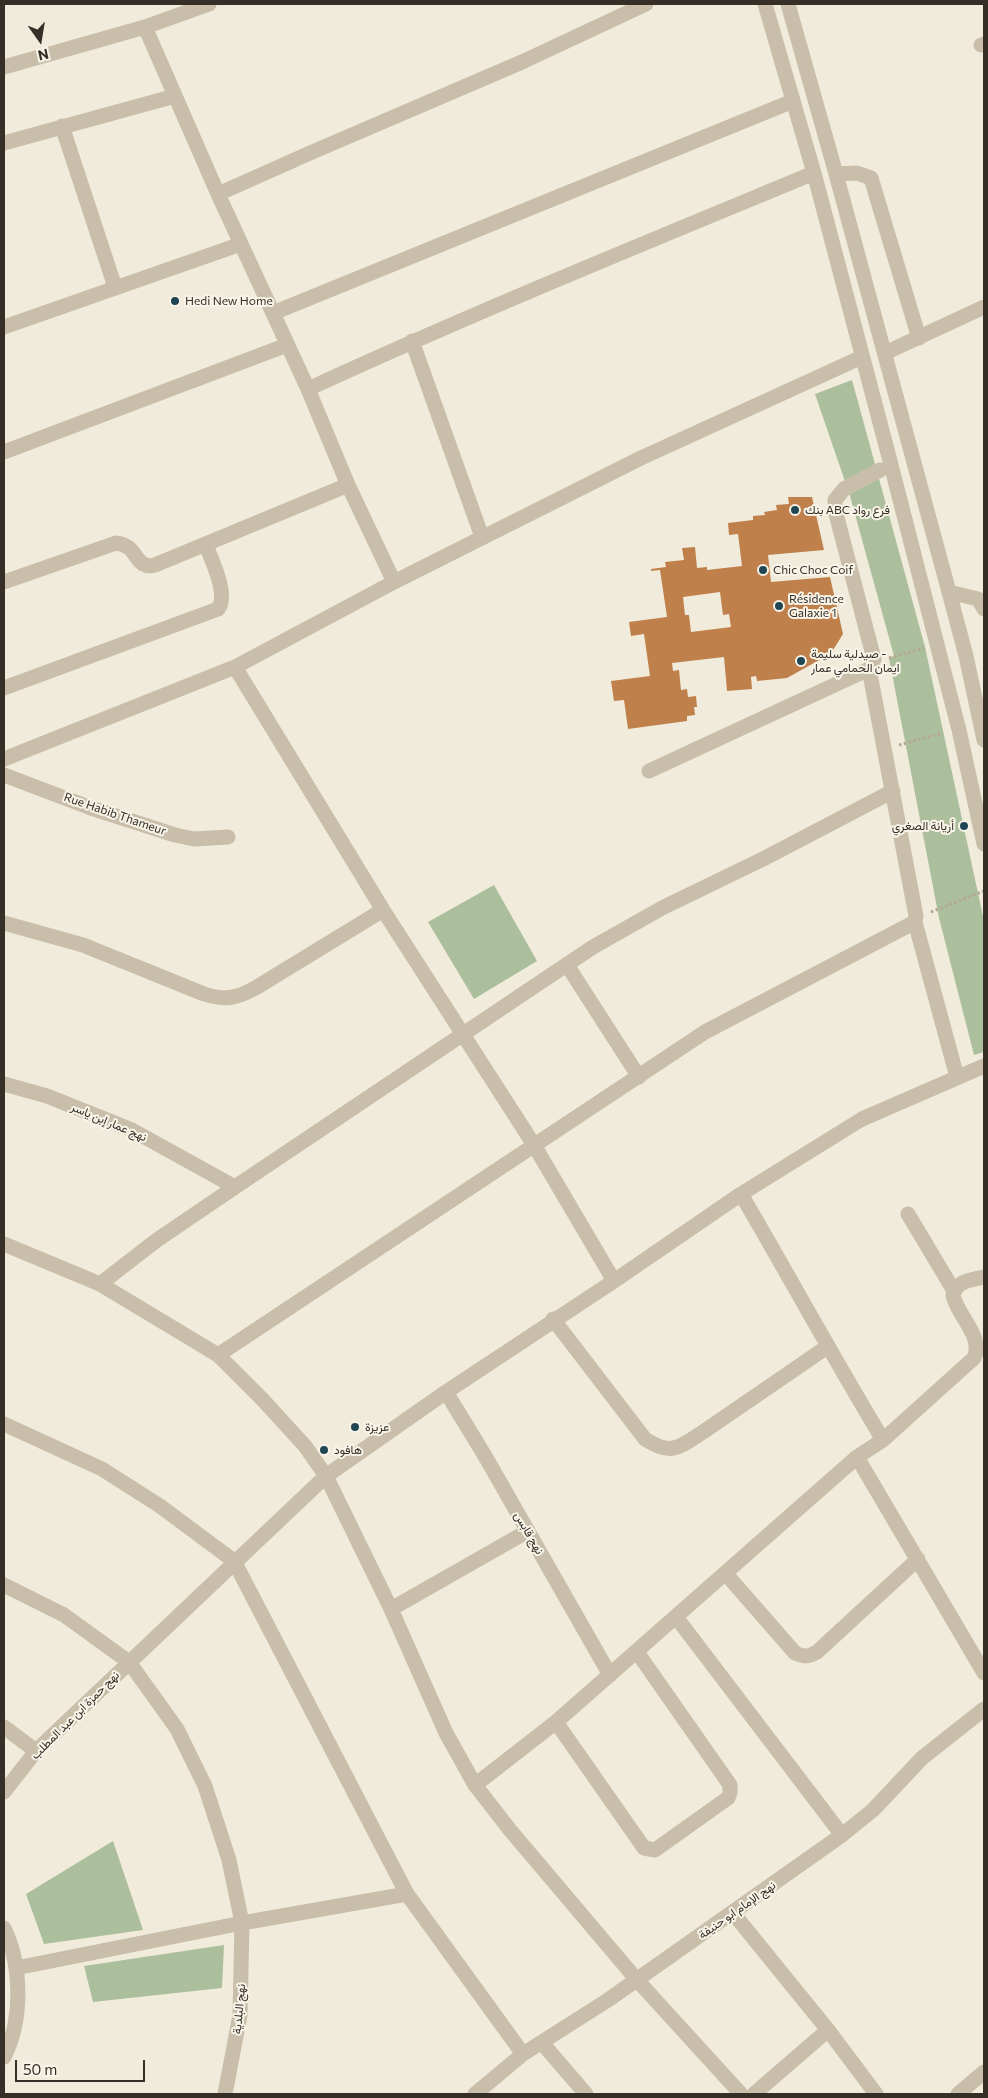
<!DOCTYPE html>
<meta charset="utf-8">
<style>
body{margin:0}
#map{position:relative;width:988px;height:2098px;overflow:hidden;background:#f1ebdc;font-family:Commissioner,sans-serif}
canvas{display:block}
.frame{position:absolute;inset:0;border:5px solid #352f28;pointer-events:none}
.north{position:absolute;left:15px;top:15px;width:50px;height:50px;-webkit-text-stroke:4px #f8f4e8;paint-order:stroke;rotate:167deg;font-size:14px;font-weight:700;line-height:20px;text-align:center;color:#352f28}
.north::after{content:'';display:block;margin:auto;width:18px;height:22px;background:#352f28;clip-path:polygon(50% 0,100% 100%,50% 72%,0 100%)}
.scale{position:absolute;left:15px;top:2060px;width:130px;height:22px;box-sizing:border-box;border:2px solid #352f28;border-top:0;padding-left:6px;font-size:15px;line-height:18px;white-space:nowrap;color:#352f28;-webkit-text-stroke:4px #f8f4e8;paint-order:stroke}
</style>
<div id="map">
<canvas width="988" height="2098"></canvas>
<div class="frame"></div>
<div class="north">N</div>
<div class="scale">50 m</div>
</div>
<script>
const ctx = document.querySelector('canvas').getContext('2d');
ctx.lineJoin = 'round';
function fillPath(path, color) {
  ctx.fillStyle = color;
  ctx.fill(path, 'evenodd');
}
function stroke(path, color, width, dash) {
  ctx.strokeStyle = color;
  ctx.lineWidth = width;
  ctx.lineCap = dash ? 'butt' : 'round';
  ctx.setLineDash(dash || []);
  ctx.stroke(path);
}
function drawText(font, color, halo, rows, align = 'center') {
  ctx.font = font + ' Commissioner,Vazirmatn,sans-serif';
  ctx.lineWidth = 4;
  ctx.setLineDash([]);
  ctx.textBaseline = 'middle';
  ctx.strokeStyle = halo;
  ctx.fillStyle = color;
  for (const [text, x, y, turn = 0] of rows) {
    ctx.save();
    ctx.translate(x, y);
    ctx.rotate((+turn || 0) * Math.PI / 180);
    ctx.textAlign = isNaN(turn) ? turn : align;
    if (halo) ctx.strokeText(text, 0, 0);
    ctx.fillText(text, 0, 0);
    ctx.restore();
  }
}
fillPath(new Path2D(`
 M852 380 925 647 984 921V1052L974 1055 939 918 889 658 894 656 850 496 815 394Z
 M494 885 537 961 474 999 428 922Z
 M113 1841 143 1930 44 1944 26 1894Z
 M224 1945 222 1988 93 2002 84 1966Z`), '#acbf9d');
fillPath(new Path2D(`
 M788 497H812L824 550 768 555 771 582 830 577 843 634 835 647 830 654 787 678 757 681 756 676 751 677 752 689 727 691 724 657 672 663 673 671 679 670 681 690 687 689 688 697 696 696 697 707H694L695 715 687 716V721L628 729 624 700 614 701 611 681 650 676 644 634 631 636 629 622 667 617 660 570 651 571V569L666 567 665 562 684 560 682 548 695 547 697 568 707 567V570L742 566 738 534 729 535 728 523 753 520V516L765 515 764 512 777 510 776 505 789 504ZM720 592 723 615 729 614 731 627 691 632 689 615H685L683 597Z`), '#bf804b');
stroke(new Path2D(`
 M889 658 924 648
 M899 745 943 733
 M931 912 984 891`), '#b4a893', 3, [2.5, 2.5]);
stroke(new Path2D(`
 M765 4 814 173 889 457 959 730 984 844
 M788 4 836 174 949 592 966 656 984 740
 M145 27 218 194 308 389 348 485 394 582
 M981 45 984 44
 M4 67 145 27 209 4
 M62 126 115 287
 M4 143 175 96
 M836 174 857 173 871 178 919 338
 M218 194 310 153 522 62 646 4
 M273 313 793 101
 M4 327 241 244
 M412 341 482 537
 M885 353 984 307
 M308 389C475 312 645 243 814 173
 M4 452 287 345
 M880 470 844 489 835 500V510L874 659 869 669 916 916 915 922 957 1077
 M4 582 116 543C139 545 134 570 155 565L348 485
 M949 592 978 599 984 609
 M235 667 383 910 534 1145 614 1281
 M4 688 218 609C229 595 212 561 206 545
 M4 759 235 667 394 582 641 458 862 357
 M649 771 869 669
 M4 775 91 808 175 835 194 839 228 837
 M4 923 83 945 204 994C225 1001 238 998 257 987L383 910
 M567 965 639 1077
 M4 1084 47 1096 132 1130 235 1187
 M741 1194C789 1276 834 1359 883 1440
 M908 1214 954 1291
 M4 1244 100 1284 218 1355 263 1400 305 1446 326 1476 391 1609 446 1733 475 1785 510 1830 637 1980 741 2094
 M100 1284 157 1240 235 1187 593 947 662 908 765 858 893 791
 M553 1319 645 1439C671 1456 678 1448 703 1432L827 1347
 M218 1355 705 1032 915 922
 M446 1392 485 1456 610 1675
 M4 1424 102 1469 160 1506 234 1561 407 1894 523 2054
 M857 1457 984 1673
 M726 1574 795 1653C804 1657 808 1657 817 1652L918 1559
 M4 1585 64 1615 129 1662 177 1729 205 1786 229 1860 242 1923 240 2015 225 2094
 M391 1609 528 1531
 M676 1617 842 1835
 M556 1722 644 1848 655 1850 728 1798 730 1793V1785L637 1652
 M4 1727 36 1751
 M475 1785 556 1722 857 1457 883 1440 974 1358C984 1336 957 1316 953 1295 957 1280 972 1280 984 1277
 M4 1792 36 1751 326 1476 446 1392 614 1281 741 1194 862 1119 984 1066
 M733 1913 828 2030 876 2094
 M4 1928C22 1965 23 2020 4 2057
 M16 1968 242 1923 407 1894
 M542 2043 586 2094
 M475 2094 523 2054 608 2000 842 1835 873 1810 922 1758 984 1709
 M754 2094 828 2030
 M958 2094 984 2072`), '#c8bea9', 15);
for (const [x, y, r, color] of [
 [175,301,5,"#204655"],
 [795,510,5,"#204655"],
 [763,570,5,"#204655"],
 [779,606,5,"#204655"],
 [801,661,5,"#204655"],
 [964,826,5,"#204655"],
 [355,1427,5,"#204655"],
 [324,1450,5,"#204655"]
]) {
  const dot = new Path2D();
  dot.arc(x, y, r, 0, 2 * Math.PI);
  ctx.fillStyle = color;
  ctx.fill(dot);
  stroke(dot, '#f8f4e8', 2);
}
drawText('12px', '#352f28', '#f8f4e8', [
 ["Hedi New Home",185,301],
 ["بنك ABC فرع رواد",805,510],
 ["Chic Choc Coif",773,570],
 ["Résidence",789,599],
 ["Galaxie 1",789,613],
 ["صيدلية سليمة -",811,654],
 ["ايمان الحمامي عمار",811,668],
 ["أريانة الصغري",954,826,"right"],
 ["عزيزة",365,1427],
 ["هافود",334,1450]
], 'left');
drawText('12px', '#352f28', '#f8f4e8', [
 ["Rue Habib Thameur",115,814,19],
 ["نهج عمار إبن ياسر",109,1122,23],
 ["نهج قابس",529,1533,60],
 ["نهج حمزة ابن عبد المطلب",75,1715,-45],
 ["نهج الإمام ابو حنيفة",737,1910,-35],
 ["نهج البلدية",239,2009,-85]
]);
</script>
